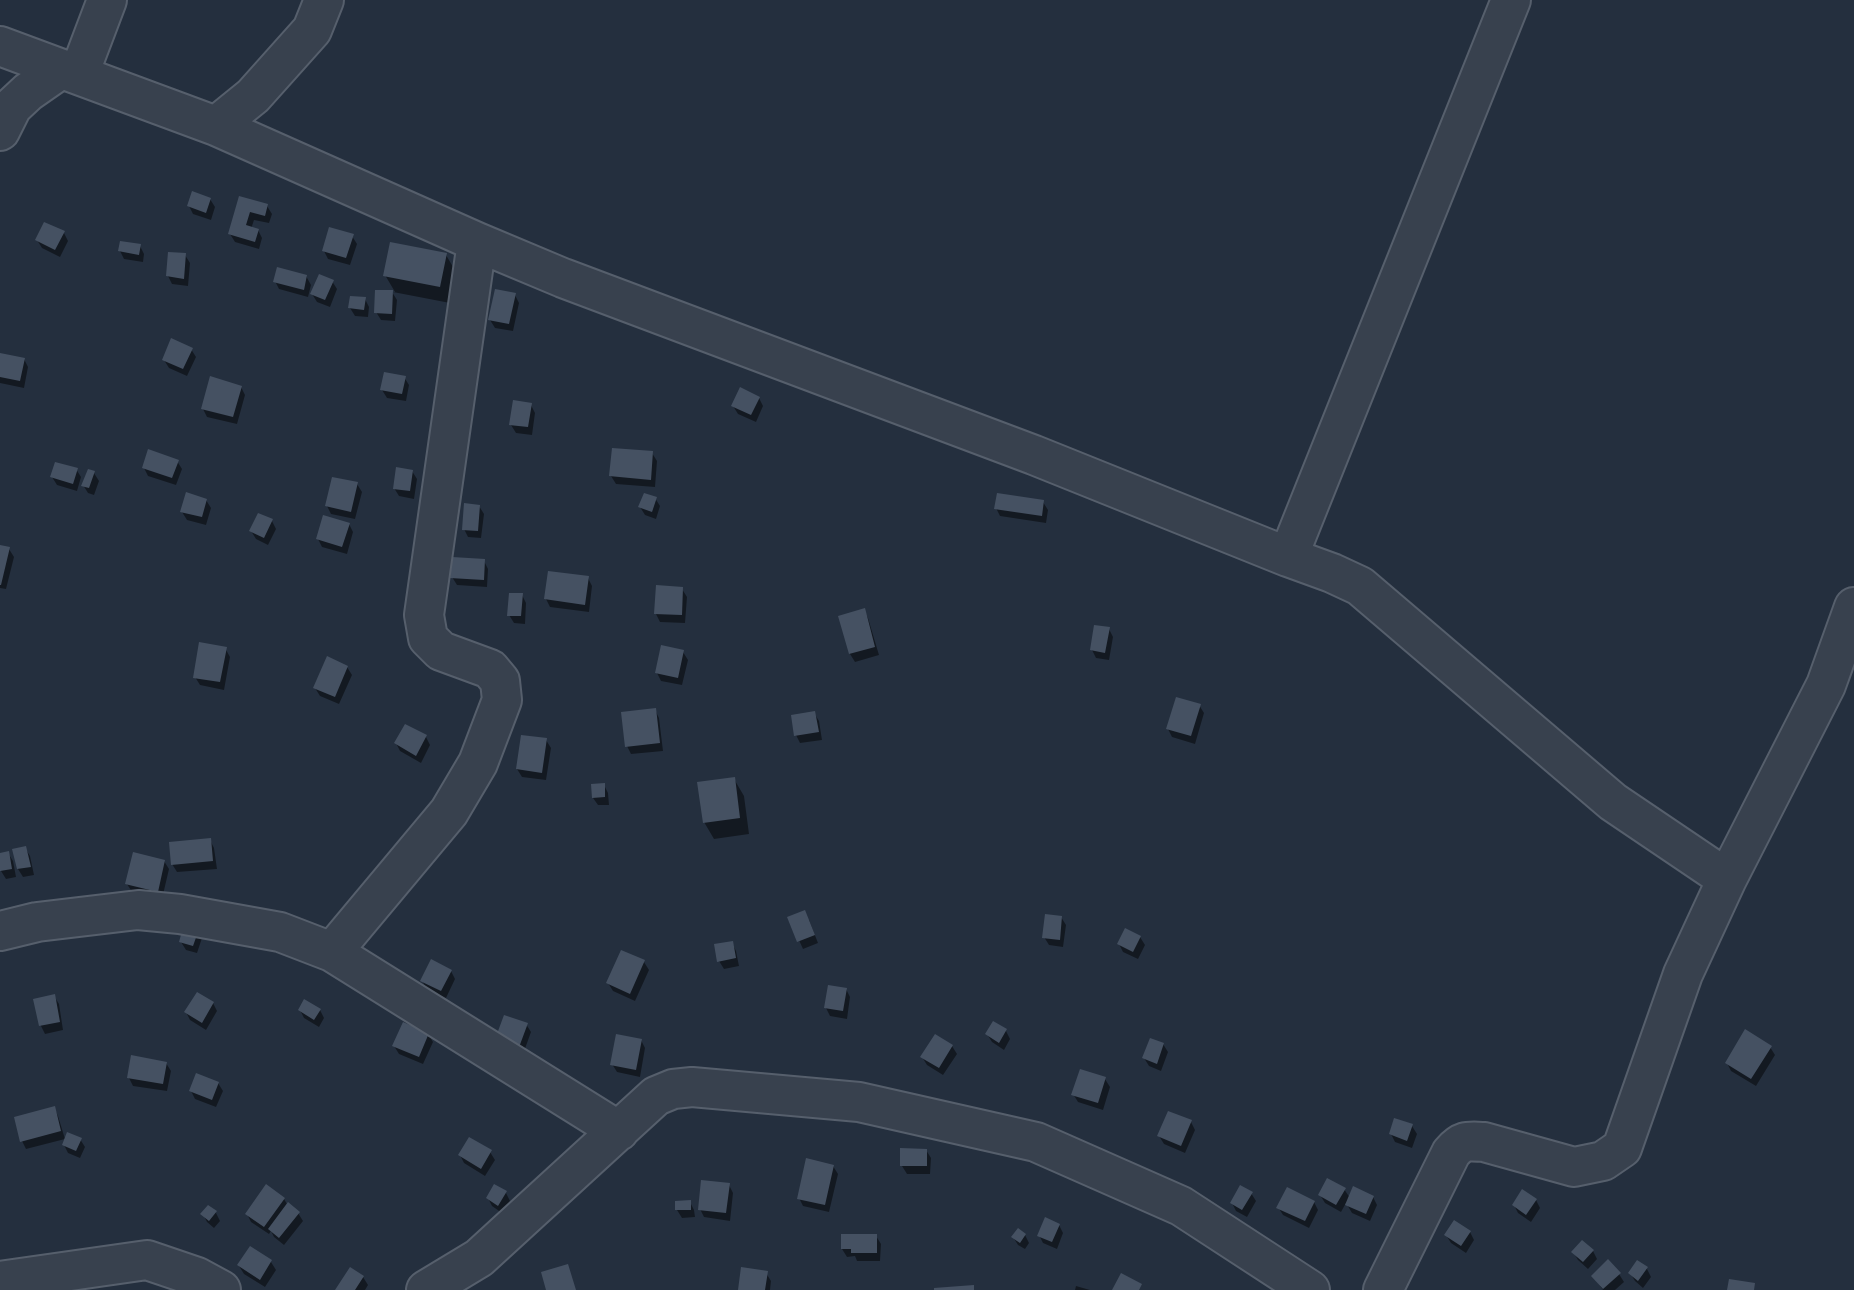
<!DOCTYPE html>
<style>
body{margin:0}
canvas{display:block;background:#242f3e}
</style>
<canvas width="1854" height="1290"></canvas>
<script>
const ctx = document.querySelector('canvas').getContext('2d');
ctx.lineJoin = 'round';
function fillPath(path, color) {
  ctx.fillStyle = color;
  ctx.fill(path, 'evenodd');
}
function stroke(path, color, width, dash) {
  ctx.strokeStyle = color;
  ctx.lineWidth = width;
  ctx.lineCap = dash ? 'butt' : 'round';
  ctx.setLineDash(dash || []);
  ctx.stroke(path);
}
fillPath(new Path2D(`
 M240 198 267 206 272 214 269 223 254 220 251 229 258 230 262 238 259 249 235 242 230 234Z
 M210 199 215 207 211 220 193 214 189 206Z
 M64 233 68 241 60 257 42 248 37 240Z
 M352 236 357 244 350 265 328 259 324 251Z
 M140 246 144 254 143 262 124 259 120 251Z
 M185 255 190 263 188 286 172 284 168 276Z
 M446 255 456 272 450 303 393 292H395L385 275Z
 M306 276 311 285 308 297 279 289 275 281Z
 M332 281 337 289 330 307 317 302 312 294Z
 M392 292 397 300 395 321 381 320 376 312Z
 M515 295 519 303 513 331 495 328 490 320Z
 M365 299 369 307 368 317 355 316 350 308Z
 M191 349 196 357 187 376 169 368 164 360Z
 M0 354 24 359 28 367 24 388 0 383Z
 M404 377 409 385 406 401 387 398 382 390Z
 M241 387 245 395 237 424 207 417 203 409Z
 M759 398 763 406 756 422 738 414 733 406Z
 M531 405 535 413 532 435 516 433 511 425Z
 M652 453 657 461 655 487 616 484 611 476Z
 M177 461 182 469 176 485 148 476 144 468Z
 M76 469 81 477 77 491 57 485 52 477Z
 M412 471 417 479 414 499 399 496 394 488Z
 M94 473 99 481 94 495 88 493 83 485Z
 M357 484 362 492 355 519 331 514 327 506Z
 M655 498 660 506 656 519 645 515 640 507Z
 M206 500 211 508 206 525 187 520 182 512Z
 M1043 502 1048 510 1046 523 1000 516 996 508Z
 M479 506 484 514 481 538 468 537 464 529Z
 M272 521 276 529 268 545 256 539 251 531Z
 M349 524 353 532 347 554 322 547 318 539Z
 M0 546 9 549 14 557 6 589 0 588Z
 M484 561 488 569 487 587 457 585 452 577Z
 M588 578 592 586 589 612 550 607 546 599Z
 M682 589 687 597 685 623 660 622 656 614Z
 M522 595 526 603 525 624 514 623 509 615Z
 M864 610 868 618 879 655 855 662 850 654 840 617Z
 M1109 629 1113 637 1109 660 1096 658 1092 650Z
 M225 648 230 657 224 690 200 685 195 677Z
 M683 652 688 660 682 685 661 681 657 673Z
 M347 667 352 675 339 704 320 696 315 688Z
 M1199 705 1204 713 1195 744 1172 737 1168 729Z
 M655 710 659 718 663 751 631 754 627 746Z
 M814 713 819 721 822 740 800 743 796 735Z
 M426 737 430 745 421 763 400 751 396 743Z
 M546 740 551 748 546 780 522 777 517 769Z
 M734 779 744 796 749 834 714 839 704 822Z
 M604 785 608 793 609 805H598L593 798Z
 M210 840 214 848 217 869 177 872 172 864Z
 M25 848 30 856 34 875 23 877 18 869 14 850Z
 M8 853 13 861 16 877 6 879 1 871 0 855Z
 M164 861 169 869 162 899 132 892 127 884Z
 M1061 917 1066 925 1063 947 1049 945 1044 937Z
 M789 918 809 920 818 943 803 949Z
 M197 930 202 938 197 953 186 950 181 942Z
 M1140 937 1145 945 1138 959 1123 952 1119 944Z
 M732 943 736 951 739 966 724 969 719 961Z
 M644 962 649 970 635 1001 613 991 608 983Z
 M451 971 455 979 446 998 427 989 422 981Z
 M846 989 850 997 847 1019 830 1016 826 1008Z
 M54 996 59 1004 63 1030 45 1034 41 1026 35 1000Z
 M213 1003 217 1011 206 1030 190 1020 186 1012Z
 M300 1010H320L324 1018 319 1027 304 1018Z
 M526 1024 531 1032 522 1057 501 1050Z
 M1006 1031 1010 1039 1004 1050 992 1042 987 1034Z
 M428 1034 433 1042 423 1064 399 1054 394 1046Z
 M641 1040 645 1048 640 1077 617 1072 612 1064Z
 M1163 1044 1168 1052 1161 1071 1149 1066 1144 1058Z
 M952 1046 957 1054 943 1075 927 1065 922 1057Z
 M1770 1047 1775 1055 1756 1086 1731 1071 1727 1063Z
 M166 1063 171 1071 167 1091 133 1086 129 1078Z
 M1105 1079 1110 1087 1103 1110 1078 1102 1073 1094Z
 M218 1083 223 1091 216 1107 195 1099 191 1091Z
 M54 1108 58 1116 65 1139 26 1149 22 1141Z
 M1191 1122 1195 1130 1185 1153 1164 1144 1159 1136Z
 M1412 1126 1417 1134 1412 1148 1395 1142 1391 1134Z
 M80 1139 85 1147 80 1158 68 1153 64 1145Z
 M926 1150 931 1158 930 1174H907L902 1166Z
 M490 1152 495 1160 485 1176 464 1163 460 1155Z
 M833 1166 838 1174 829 1212 803 1206 799 1198Z
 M729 1185 733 1193 730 1221 704 1217 700 1209Z
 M1344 1189 1350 1198 1373 1197 1377 1205 1370 1221 1352 1213 1346 1203 1341 1212 1325 1203 1320 1195Z
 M506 1193 510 1201 502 1213 492 1206 488 1198Z
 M1251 1193 1256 1201 1247 1217 1236 1211 1232 1203Z
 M284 1199 287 1204 298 1213 303 1221 284 1245 274 1237 271 1231 269 1234 251 1222 247 1214Z
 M1536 1200 1540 1208 1531 1222 1518 1213 1514 1205Z
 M690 1202 694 1210 695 1217 682 1218 677 1210Z
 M1314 1202 1318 1210 1309 1228 1283 1215 1278 1207Z
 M209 1207 216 1213 220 1221 214 1228 207 1222 203 1214Z
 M1059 1225 1063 1233 1057 1249 1043 1243 1039 1235Z
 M1470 1232 1474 1240 1466 1253 1451 1243 1446 1235Z
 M1025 1235 1029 1243 1025 1249 1018 1245 1013 1237Z
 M876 1236 881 1244 880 1261H857L855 1256 847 1257 842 1249Z
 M1593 1251 1597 1259 1588 1269 1578 1260 1573 1252Z
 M271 1262 276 1270 265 1287 244 1274 239 1266Z
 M1638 1262 1647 1269 1651 1277 1643 1288 1635 1281 1630 1273Z
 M766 1273 771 1281 770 1290H739Z
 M1619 1274 1624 1282 1615 1290H1603L1593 1276Z
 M363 1277 368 1285 365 1290H337Z
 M1076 1286 1090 1290H1075Z`), '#0007');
fillPath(new Path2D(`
 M192 191 211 198 206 213 187 206Z
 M239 196 268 204 265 216 250 212 246 225 259 229 255 242 228 234Z
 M44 222 65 231 55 250 35 240Z
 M329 227 354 234 346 258 322 251Z
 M120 241 141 244 139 255 118 251Z
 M390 242 447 253 440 287 383 276Z
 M168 252 186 253 184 279 166 276Z
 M277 267 307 275 304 290 273 282Z
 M319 274 334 280 325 300 310 294Z
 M495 289 516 293 509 324 488 320Z
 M375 290H393L392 314 374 313Z
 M350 296 366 297 364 310 348 308Z
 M171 338 193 348 183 369 162 360Z
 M0 353 25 358 20 381 0 377Z
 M384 372 406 376 402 394 380 390Z
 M210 376 242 386 233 417 201 409Z
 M740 387 760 397 751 415 731 406Z
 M513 400 532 403 528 427 509 425Z
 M612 448 653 451 651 480 609 476Z
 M148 449 179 460 172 478 142 468Z
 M55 462 78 468 73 484 50 477Z
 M396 467 413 470 410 491 393 489Z
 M88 469 95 471 89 488 81 486Z
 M332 477 358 482 351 512 325 506Z
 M186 492 207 499 202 517 180 512Z
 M644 493 657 497 652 512 638 507Z
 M997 493 1044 500 1042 516 994 509Z
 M464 503 480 505 478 531 462 530Z
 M258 513 273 519 264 538 249 531Z
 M323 515 350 523 342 547 316 539Z
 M0 545 10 547 1 585H0Z
 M452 557 485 559 484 580 450 578Z
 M548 571 589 576 585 605 544 599Z
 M656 585 683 587 682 615 654 614Z
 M509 593H523L521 616H507Z
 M865 608 875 647 849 654 838 616Z
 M1094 625 1110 627 1105 653 1090 650Z
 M199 642 227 647 220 682 193 678Z
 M661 645 684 650 678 678 655 673Z
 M327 656 348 666 335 697 313 688Z
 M1176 697 1201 704 1191 736 1166 729Z
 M656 708 660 743 625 747 621 712Z
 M815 711 819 732 794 736 791 715Z
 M405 724 427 735 416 756 394 743Z
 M521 735 547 738 542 773 516 769Z
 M735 777 740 818 703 823 697 782Z
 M605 783V797L592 798 591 784Z
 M211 838 213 861 171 865 169 842Z
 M26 846 31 867 17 869 12 849Z
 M9 851 12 869 0 871V853Z
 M133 852 165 860 158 892 125 884Z
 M805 910 815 935 797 942 787 917Z
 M1045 914 1062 916 1060 940 1042 938Z
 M184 924 199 929 193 946 179 942Z
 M1125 928 1141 936 1133 952 1117 944Z
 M733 941 736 958 717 962 714 944Z
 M621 950 645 960 630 994 606 983Z
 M431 959 452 970 441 991 420 981Z
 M828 985 847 988 843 1011 824 1008Z
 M197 992 214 1002 202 1023 184 1012Z
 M55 994 60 1022 39 1026 33 999Z
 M304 999 321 1009 314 1020 298 1010Z
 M504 1015 528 1023 518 1050 494 1042Z
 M993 1021 1007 1029 999 1043 985 1034Z
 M403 1022 429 1033 419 1057 392 1046Z
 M1745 1029 1772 1046 1751 1079 1725 1063Z
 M616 1034 642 1039 636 1070 610 1065Z
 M935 1034 953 1045 939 1068 920 1057Z
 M1150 1038 1164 1043 1157 1064 1142 1058Z
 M131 1055 167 1062 163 1084 127 1078Z
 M1080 1069 1106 1077 1098 1103 1071 1095Z
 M196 1073 219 1082 212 1100 189 1091Z
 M55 1106 61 1131 20 1142 14 1117Z
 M1168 1111 1192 1120 1181 1146 1157 1136Z
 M1394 1118 1413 1124 1407 1141 1389 1134Z
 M67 1132 82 1138 76 1151 62 1145Z
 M469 1137 492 1150 481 1169 458 1155Z
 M900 1148 927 1149V1166H900Z
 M806 1158 834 1165 825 1205 797 1199Z
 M1327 1178 1346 1188 1336 1205 1318 1195Z
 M701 1180 730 1183 726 1213 698 1210Z
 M266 1184 285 1198 264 1227 245 1214Z
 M494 1184 507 1191 498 1206 486 1198Z
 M1240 1185 1253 1192 1242 1210 1230 1203Z
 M1353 1186 1374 1196 1366 1214 1345 1205Z
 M1287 1187 1315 1201 1305 1221 1276 1208Z
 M1522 1189 1537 1199 1526 1215 1512 1205Z
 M691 1200V1210H675V1201Z
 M288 1202 300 1212 279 1238 268 1229Z
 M208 1205 217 1211 209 1221 200 1214Z
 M1045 1217 1060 1224 1052 1242 1037 1236Z
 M1454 1220 1471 1231 1461 1246 1444 1235Z
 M1018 1228 1026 1234 1020 1243 1011 1237Z
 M841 1234H877V1253H851V1249H841Z
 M1582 1240 1594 1250 1583 1262 1571 1252Z
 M250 1246 272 1260 260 1280 237 1265Z
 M1608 1259 1621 1273 1603 1289 1591 1276Z
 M1637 1260 1648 1267 1638 1281 1628 1273Z
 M568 1264 576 1290H546L541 1272Z
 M350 1267 364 1276 355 1290H335Z
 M741 1267 768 1271 765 1290H738Z
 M1121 1273 1142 1284 1139 1290H1112Z
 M1729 1279 1755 1283 1754 1290H1727Z
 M974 1285V1290H934V1288Z`), '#455162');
const minor = new Path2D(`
 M0 46 216 126 477 242 563 278 1034 455 1288 557 1332 573 1360 586 1613 802 1727 879
 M79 74 107 0
 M216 126 253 96 312 30 324 0
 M0 131 12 107 28 92 61 69
 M1288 557 1511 0
 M0 931 37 922 138 910 180 914 280 932 332 952 619 1131
 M332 952 449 812 478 763 502 700 500 681 490 669 441 651 428 638 424 615 477 242
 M0 1281 147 1260 197 1277 221 1290
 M426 1290 479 1258 656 1096 673 1089 692 1087 859 1102 1036 1142 1181 1206 1310 1290
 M1383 1290 1451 1153C1462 1140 1467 1141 1484 1142L1574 1167 1603 1161 1622 1148 1683 974 1727 879 1826 685 1854 607`);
stroke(minor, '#565f6c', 42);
stroke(minor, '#38414e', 38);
</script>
